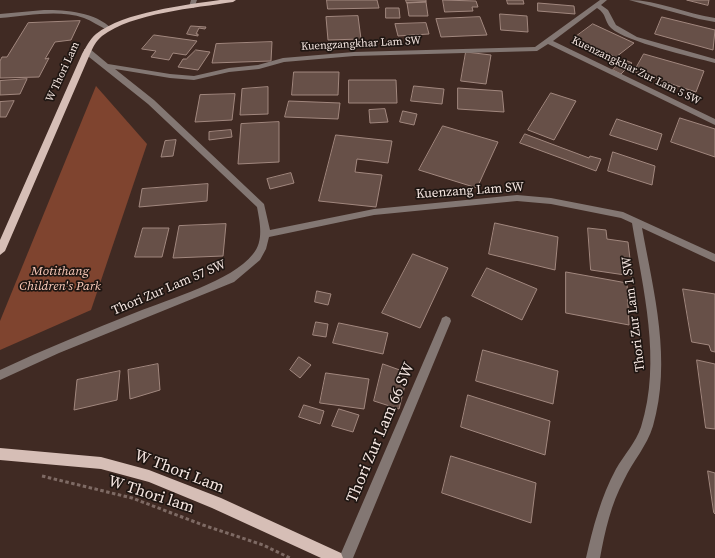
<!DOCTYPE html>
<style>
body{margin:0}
canvas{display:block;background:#402a23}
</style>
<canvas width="715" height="558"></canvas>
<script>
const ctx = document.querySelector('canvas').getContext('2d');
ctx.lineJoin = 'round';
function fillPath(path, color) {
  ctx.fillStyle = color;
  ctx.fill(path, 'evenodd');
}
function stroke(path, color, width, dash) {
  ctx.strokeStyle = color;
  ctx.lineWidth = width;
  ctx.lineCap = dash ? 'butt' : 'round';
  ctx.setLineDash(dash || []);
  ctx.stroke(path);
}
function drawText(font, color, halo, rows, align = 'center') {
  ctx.font = font + ' "Source Serif 4",serif';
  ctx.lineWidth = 3.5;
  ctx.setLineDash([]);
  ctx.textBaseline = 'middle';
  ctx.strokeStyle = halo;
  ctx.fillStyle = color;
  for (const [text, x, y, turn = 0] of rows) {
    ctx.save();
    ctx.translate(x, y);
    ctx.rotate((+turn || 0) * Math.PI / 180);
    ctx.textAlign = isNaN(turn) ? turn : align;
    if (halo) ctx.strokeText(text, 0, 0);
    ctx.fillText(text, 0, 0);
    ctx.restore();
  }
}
fillPath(new Path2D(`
 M96 86 147 144 91 310 0 350V321Z`), '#7f442f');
const building = new Path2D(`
 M327 0H377L379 8 328 9Z
 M406 0H426V2L407 3Z
 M443 0 476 1 478 7H472L473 11 445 12Z
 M507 0H523L524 4H508Z
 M687 0H709L708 5Z
 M426 2 428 16H409L407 3Z
 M538 3 574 6 575 14 538 11Z
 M386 8H399L400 18H386Z
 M500 14 527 16 528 32 501 30Z
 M358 16 361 39 328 40 326 17Z
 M480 17 487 35 441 37 436 19Z
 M662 17 715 30 713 50 655 34Z
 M80 21 71 40 55 42 45 59 49 58 39 77 0 78V61L2 57H7L28 23Z
 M426 23 429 34 398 36 395 24Z
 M593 24 634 43 616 57 574 38Z
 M191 26 206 27 205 29 199 28 196 34H198V36L187 34Z
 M154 35 197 41 186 55 173 53 169 60 151 57 156 51 142 49Z
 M272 42 271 61 212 63 216 44Z
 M196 50 210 52 198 70 178 67 183 59H186Z
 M466 52 491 55 486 84 461 81Z
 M644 54 704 71 696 92 634 72Z
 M623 59 632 63 621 74 613 70Z
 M294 72H339L338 95H292Z
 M27 79 20 94 0 95V81Z
 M349 80H396L397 103H349Z
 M414 86 444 89 442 104 411 101Z
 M268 87V114L240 115 242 89Z
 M458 88 502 91 504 112 458 109Z
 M551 93 576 101 554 140 528 130Z
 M235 94 232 120 195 122 200 95Z
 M14 101 6 117H0V102Z
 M289 101 340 103 338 119 285 117Z
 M385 109 388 122 370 123 369 110Z
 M403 111 417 114 414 125 400 122Z
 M680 118 715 129V157L671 142Z
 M617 119 662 134 657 150 610 135Z
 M279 122V162L238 164 241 124Z
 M443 126 498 142 477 188 419 170Z
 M231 130 232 137 209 140V132Z
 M525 134 589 158 590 156 601 159 596 171 520 143Z
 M336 135 392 141 388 163 357 159 355 172 382 175 376 207 319 201Z
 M176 140 173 156 161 157 165 141Z
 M613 152 655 166 652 185 608 171Z
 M291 173 294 183 270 189 267 179Z
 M208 184 207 201 139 207 142 189Z
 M495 223 558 237 555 270 489 254Z
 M226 224 223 256 173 258 179 226Z
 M143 228H169L162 257H135Z
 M588 228 606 230 607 239 628 242 632 276 591 270Z
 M413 254 448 268 420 328 382 313Z
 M487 268 537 289 522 320 472 296Z
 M566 272 627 283 629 325 566 313Z
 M683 289 715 294V352L711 351 709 345 692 342Z
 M317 291 331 294 328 305 315 302Z
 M316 322 328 324 326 337 313 335Z
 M339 323 388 333 383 354 333 343Z
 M483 350 558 371 553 404 476 381Z
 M299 357 311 365 300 378 290 370Z
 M697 360 715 364V429L706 428Z
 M158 364 160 390 130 399 128 370Z
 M383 364 408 373 399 409 374 401Z
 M120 371 117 400 74 410 77 380Z
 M326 373 369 379 364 409 320 403Z
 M468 395 550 421 545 455 461 427Z
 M304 405 324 411 320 424 299 417Z
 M339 409 359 415 353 432 332 426Z
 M451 456 536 483 531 523 442 493Z
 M708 471 715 473V514L714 513Z`);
fillPath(building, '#675048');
stroke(building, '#a1877e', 1);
stroke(new Path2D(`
 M42 476 132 498 203 525 263 545 290 558`), '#7e6a64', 3, [3.5, 2.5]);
fillPath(new Path2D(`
 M191 0H197L194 8 189 7Z
 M600 0H607L601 5 608 10 616 25 637 37 715 59V63C693 57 626 42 611 28 604 21 607 14 597 8L553 41 715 119V125L548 44 537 51 354 56 284 62 259 69 229 72 194 80 170 78 115 69 154 100 264 204 270 230 374 209 517 195 551 198 623 212 715 254V262L642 228C654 293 672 361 653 426 647 446 633 461 624 480 611 504 605 531 600 558H586C593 527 601 497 616 469 624 455 636 442 641 427 662 361 643 289 632 223L621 218 551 204 517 201 374 215 269 237 266 249 260 260 234 282 59 353 0 380V370C45 349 91 330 137 312 169 299 232 281 253 254 264 241 260 223 257 207L148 104 84 53V49H90L108 64 170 74 194 76 229 68 258 65 283 58 354 52 535 47Z
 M629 0C658 0 686 14 715 18V22L699 19Z
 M44 10C67 10 95 12 112 29L107 30C99 26 92 21 84 18 58 9 27 16 0 18V14Z
 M446 316 450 318 451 321 353 558H339L441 321 442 318Z`), '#837773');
fillPath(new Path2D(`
 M220 0H236L233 2C195 8 132 13 102 36 96 41 93 47 90 54L5 251 0 255V240L82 54C86 47 90 39 96 34 124 12 185 5 220 0Z
 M0 448 101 457 149 470 221 498 341 553 343 558H321L212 508 149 482 101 469 0 460Z`), '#d6beb6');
drawText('11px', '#f5e6e1', '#1f1612', [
 ["Kuengzangkhar Lam SW",361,44,-3],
 ["Kuenzangkhar Zur Lam 5 SW",636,71,26],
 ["W Thori Lam",63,72,-65]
]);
drawText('13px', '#f5e6e1', '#1f1612', [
 ["Kuenzang Lam SW",470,191,-4],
 ["Thori Zur Lam 57 SW",169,288,-23],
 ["Thori Zur Lam 1 SW",634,314,-97]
]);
drawText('italic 13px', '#fdccbb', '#1f1612', [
 ["Motithang",60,272],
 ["Children's Park",60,287]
]);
drawText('16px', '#f5e6e1', '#1f1612', [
 ["Thori Zur Lam 66 SW",381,433,-67],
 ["W Thori Lam",179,472,21],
 ["W Thori lam",151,495,18]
]);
</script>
